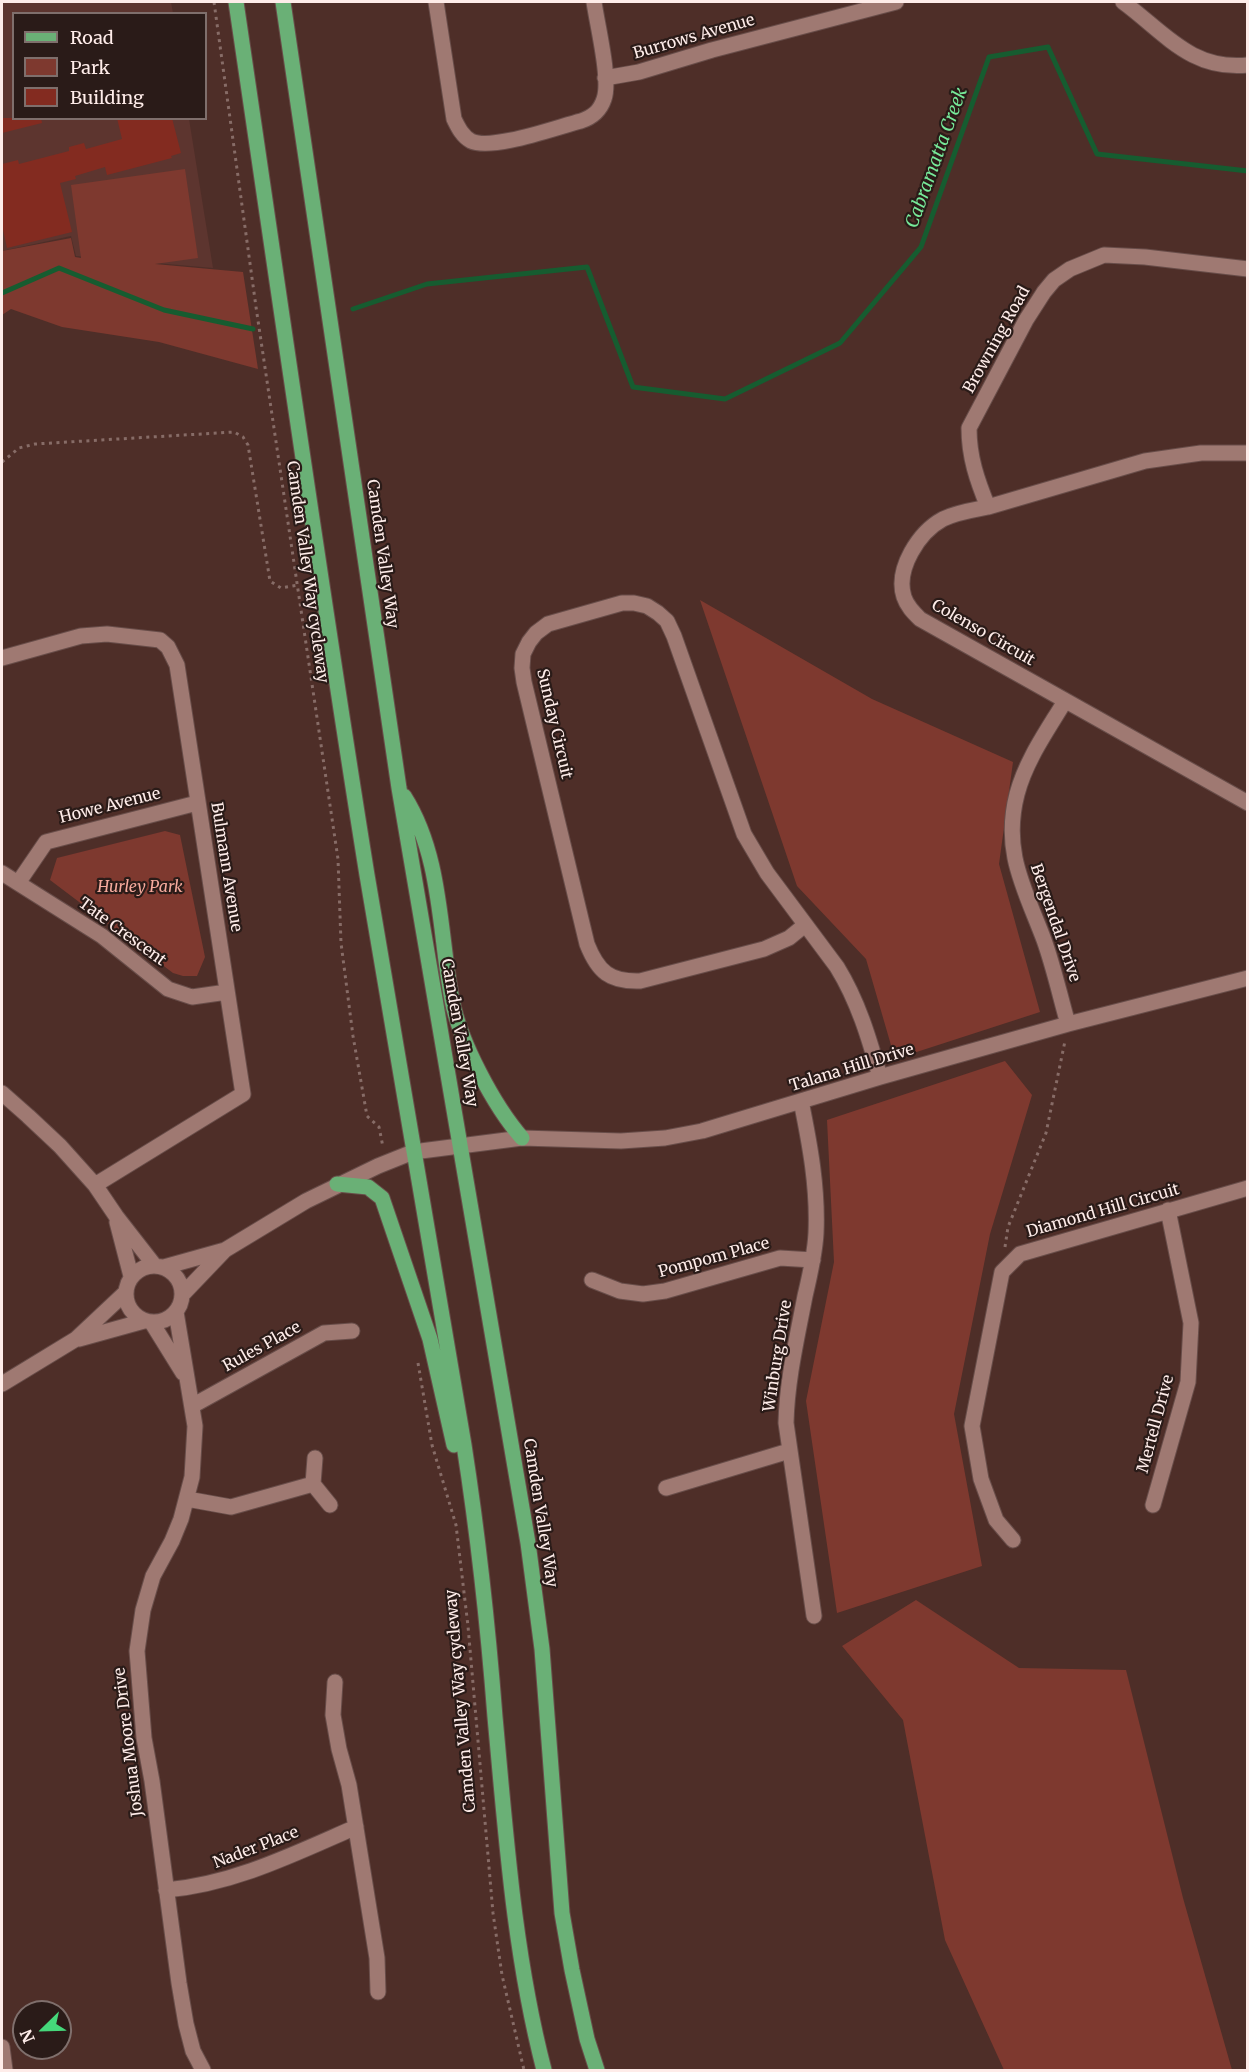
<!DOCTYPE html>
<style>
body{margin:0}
#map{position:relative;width:1249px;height:2072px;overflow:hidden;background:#4e2e28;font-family:Merriweather,serif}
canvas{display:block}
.frame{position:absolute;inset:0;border:3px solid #feece9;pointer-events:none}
.legend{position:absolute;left:12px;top:12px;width:195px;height:108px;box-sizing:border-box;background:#2a1b18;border:2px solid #7f6f6c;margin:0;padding:8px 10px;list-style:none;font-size:18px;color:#feece9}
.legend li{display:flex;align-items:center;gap:12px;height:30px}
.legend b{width:30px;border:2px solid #7f6f6c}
.north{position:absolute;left:12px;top:2000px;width:60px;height:60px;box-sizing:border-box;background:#2a1b18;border:2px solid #7f6f6c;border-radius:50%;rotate:247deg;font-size:16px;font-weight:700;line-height:24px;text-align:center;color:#feece9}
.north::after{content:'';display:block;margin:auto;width:21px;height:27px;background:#45d77a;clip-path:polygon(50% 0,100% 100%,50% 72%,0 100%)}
</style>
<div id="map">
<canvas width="1249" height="2072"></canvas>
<div class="frame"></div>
<ul class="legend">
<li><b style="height:8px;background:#6ab076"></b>Road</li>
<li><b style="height:16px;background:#7e392f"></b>Park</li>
<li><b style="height:16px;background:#832b20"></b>Building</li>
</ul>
<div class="north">N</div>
</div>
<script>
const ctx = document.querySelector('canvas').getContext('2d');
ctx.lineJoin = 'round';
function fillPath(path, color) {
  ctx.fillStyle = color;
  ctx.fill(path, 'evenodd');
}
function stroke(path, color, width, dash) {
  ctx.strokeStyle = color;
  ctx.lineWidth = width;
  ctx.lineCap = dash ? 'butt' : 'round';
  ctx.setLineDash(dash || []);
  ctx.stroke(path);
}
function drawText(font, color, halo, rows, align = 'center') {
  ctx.font = font + ' Merriweather,serif';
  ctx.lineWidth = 4.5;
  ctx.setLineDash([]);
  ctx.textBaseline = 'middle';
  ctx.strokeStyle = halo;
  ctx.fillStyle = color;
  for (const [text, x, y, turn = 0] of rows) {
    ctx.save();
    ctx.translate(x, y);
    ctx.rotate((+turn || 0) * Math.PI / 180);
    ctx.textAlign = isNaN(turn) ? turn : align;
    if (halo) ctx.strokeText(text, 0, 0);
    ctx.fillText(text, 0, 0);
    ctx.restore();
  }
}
fillPath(new Path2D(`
 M2 2H171L173 13 14 14V118L189 119 213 268 76 256 71 236 2 251Z`), '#5d352f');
fillPath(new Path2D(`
 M185 169 198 258 155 264 243 272 258 369 159 342 62 327 11 309 2 315V251L71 238 75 257 81 258 71 185Z
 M700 600 872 699 1013 762 999 864 1040 1012 895 1059 866 959 797 886Z
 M165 831 180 835 205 957 197 976H183L173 973 50 880 57 858Z
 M1005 1061 1032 1095 990 1234 954 1414 982 1566 837 1613 806 1401 834 1262 827 1120Z
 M916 1600 1019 1668 1126 1670 1183 1898 1232 2070H1004L945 1940 903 1720 842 1646Z`), '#7e392f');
stroke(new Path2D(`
 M2 293 59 268 164 310 253 329
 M353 309 427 284 587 267 633 387 725 399 840 343 921 247 989 57 1048 47 1097 154 1248 171`), '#165c30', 5);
fillPath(new Path2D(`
 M2 118H41L42 123 2 133Z
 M117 118H172L181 153 171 156 172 158 107 175 105 167 75 176 76 179 60 183 72 232 7 248 2 225V164L18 160 19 164 69 151V147L84 143 86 149 122 139Z`), '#832b20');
const minor = new Path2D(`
 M436 2 454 119C458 127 462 136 471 141 492 151 557 127 581 121 593 117 600 111 604 99 611 80 597 24 594 2
 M1123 2C1164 32 1191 71 1248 65
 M605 78 639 72 712 50 896 2
 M1248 453H1201L1145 461 988 507C973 510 957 512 943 519 919 532 895 569 904 597 907 606 913 612 920 619L1248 803
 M988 507C977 480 969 457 969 428L1026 320 1044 292 1054 280 1070 269 1104 255 1145 257 1248 269
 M2 658 81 636 107 634 160 640 168 647 177 665 243 1094 95 1185
 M1065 701C1047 731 1026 760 1017 794 1002 852 1025 889 1044 940 1054 968 1060 996 1068 1024
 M2 873 102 936 168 989 192 997 227 992
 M18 883 46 842 197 803
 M805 925 789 938 764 949 640 981C610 982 598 972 587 944L524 682 522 668 523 654 529 642 536 633 548 624 622 603H634L647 606 658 613 667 621 674 636 744 834 767 873 837 967C858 1001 869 1038 880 1077
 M2 1093 28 1116 60 1146 95 1185 116 1216 155 1266
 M801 1101C810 1145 818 1188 816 1233 815 1254 810 1275 805 1296 797 1338 787 1380 786 1423L814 1616
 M117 1222 131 1276
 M126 1294a28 28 0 1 1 56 0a28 28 0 1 1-56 0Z
 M164 1267 225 1250 306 1201 378 1166 413 1152 522 1138 621 1141 665 1138 702 1131 880 1077 1068 1024 1248 978
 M592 1280 620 1291 643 1294 665 1291 780 1258 813 1260
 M182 1295 225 1250
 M176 1312 195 1426 192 1477 181 1519 172 1541 153 1576 143 1610 137 1651 144 1738 152 1781 179 1983 186 2024 193 2051 203 2070
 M152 1323 183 1373
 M79 1339 144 1321
 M2 1384 76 1339 125 1293
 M192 1406 324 1333 352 1331
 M315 1458 313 1484 330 1505
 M666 1488 789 1451
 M187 1499 231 1507 313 1484
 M1153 1505 1188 1382 1191 1323 1168 1210
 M1013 1540 996 1520 981 1479 972 1426 1002 1272 1020 1254 1248 1188
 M335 1682 333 1715 339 1749 349 1785 377 1958 378 1992
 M166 1890C234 1884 294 1854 356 1827
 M2 2047 5 2070`);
const major = new Path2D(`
 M236 2C279 293 320 584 367 875 398 1065 433 1255 464 1445 478 1535 488 1626 495 1717 506 1836 514 1954 544 2070
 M283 2 399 788 528 1543 542 1649 562 1913 572 1970 587 2039 597 2070
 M404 796C442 856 439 932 452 1000 460 1042 494 1106 522 1138
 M337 1184 368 1187 382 1198 430 1339 454 1445`);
stroke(minor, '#684d49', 17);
stroke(major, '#684d49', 17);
stroke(new Path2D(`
 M214 2 256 307 338 859 341 943 353 1036 367 1116 379 1127 383 1147
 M2 462 19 448 35 444 234 432 243 437 248 445 270 581 281 588 298 585
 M1005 1247 1008 1227 1046 1133 1065 1041
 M418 1363 432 1445 456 1525 468 1626 493 1913 502 1975 524 2070`), '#876c67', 3, [3, 4.5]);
stroke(minor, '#9f7972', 15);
stroke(major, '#6ab076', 15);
drawText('16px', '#feece9', '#2a1b18', [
 ["Burrows Avenue",694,37,-16],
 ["Browning Road",997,340,-61],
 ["Camden Valley Way",382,554,82],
 ["Camden Valley Way cycleway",307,572,82],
 ["Colenso Circuit",983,633,30],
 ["Sunday Circuit",554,724,77],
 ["Howe Avenue",110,806,-14],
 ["Bulmann Avenue",226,867,81],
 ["Bergendal Drive",1055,923,71],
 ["Tate Crescent",122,932,36],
 ["Camden Valley Way",459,1033,80],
 ["Talana Hill Drive",852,1068,-17],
 ["Diamond Hill Circuit",1103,1211,-16],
 ["Pompom Place",714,1258,-15],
 ["Rules Place",262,1347,-29],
 ["Winburg Drive",778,1356,-81],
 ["Mertell Drive",1156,1424,-75],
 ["Camden Valley Way",540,1513,81],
 ["Camden Valley Way cycleway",461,1701,-95],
 ["Joshua Moore Drive",129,1742,-97],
 ["Nader Place",256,1848,-21]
]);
drawText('italic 16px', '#f6aa9d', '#2a1b18', [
 ["Hurley Park",140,887]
]);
drawText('italic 18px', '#77e999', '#2a1b18', [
 ["Cabramatta Creek",937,158,-70]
]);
</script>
